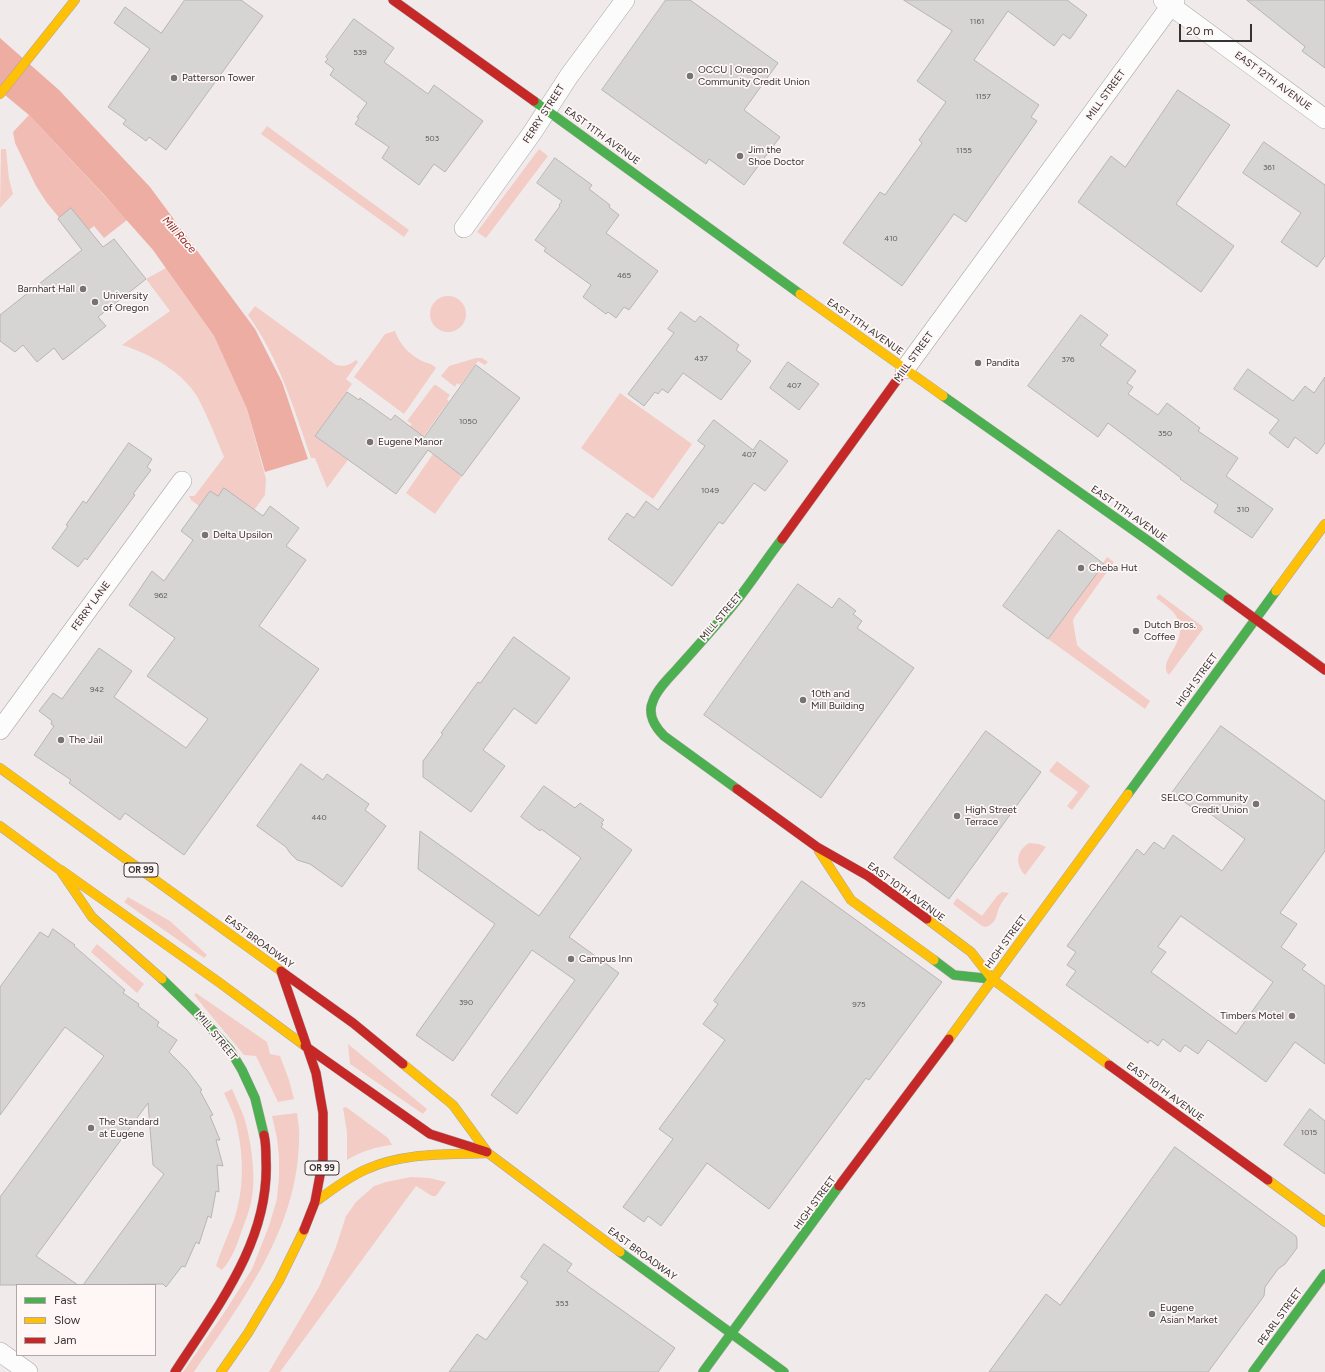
<!DOCTYPE html>
<style>
body{margin:0}
#map{position:relative;width:1325px;height:1372px;overflow:hidden;background:#f0ebea;font-family:Figtree,sans-serif}
canvas{display:block}
.legend{position:absolute;left:16px;top:1284px;width:140px;height:72px;box-sizing:border-box;background:#fef7f6;border:1px solid #aea9a8;margin:0;padding:5px 7px;list-style:none;font-size:12px;color:#373333}
.legend li{display:flex;align-items:center;gap:8px;height:20px}
.legend b{width:20px;border:1px solid #aea9a8}
.scale{position:absolute;left:1179px;top:24px;width:73px;height:18px;box-sizing:border-box;border:2px solid #373333;border-top:0;padding-left:5px;font-size:12px;line-height:14px;white-space:nowrap;color:#373333;-webkit-text-stroke:3px #fef7f6;paint-order:stroke}
</style>
<div id="map">
<canvas width="1325" height="1372"></canvas>
<ul class="legend">
<li><b style="height:5px;background:#4caf50"></b>Fast</li>
<li><b style="height:5px;background:#ffc107"></b>Slow</li>
<li><b style="height:5px;background:#c62828"></b>Jam</li>
</ul>
<div class="scale">20 m</div>
</div>
<script>
const ctx = document.querySelector('canvas').getContext('2d');
ctx.lineJoin = 'round';
function fillPath(path, color) {
  ctx.fillStyle = color;
  ctx.fill(path, 'evenodd');
}
function stroke(path, color, width, dash) {
  ctx.strokeStyle = color;
  ctx.lineWidth = width;
  ctx.lineCap = dash ? 'butt' : 'round';
  ctx.setLineDash(dash || []);
  ctx.stroke(path);
}
function drawText(font, color, halo, rows, align = 'center') {
  ctx.font = font + ' Figtree,sans-serif';
  ctx.lineWidth = 3.5;
  ctx.setLineDash([]);
  ctx.textBaseline = 'middle';
  ctx.strokeStyle = halo;
  ctx.fillStyle = color;
  for (const [text, x, y, turn = 0] of rows) {
    ctx.save();
    ctx.translate(x, y);
    ctx.rotate((+turn || 0) * Math.PI / 180);
    ctx.textAlign = isNaN(turn) ? turn : align;
    if (halo) ctx.strokeText(text, 0, 0);
    ctx.fillText(text, 0, 0);
    ctx.restore();
  }
}
fillPath(new Path2D(`
 M267 126 409 230 404 237 261 134Z
 M1 149H6L9 179 13 194 0 208Z
 M539 149 548 156 486 238 477 232Z
 M166 268 214 336 247 409 266 479 265 495 244 524 218 497 210 491 199 506 191 500 189 496H194L196 494 224 457C216 438 208 417 198 398 182 371 150 354 122 345L170 311 146 279Z
 M430 314a18 18 0 1 1 36 0a18 18 0 1 1-36 0Z
 M255 306 336 365C344 367 350 365 356 360L358 362 346 379 352 384 315 436 348 460 327 488 315 458H311C294 409 279 358 248 315Z
 M395 331C399 344 410 355 422 361 427 363 433 364 436 368L404 414 354 377 385 334Z
 M476 358H482L488 362 485 365 478 361 460 385 457 383 455 387 441 376 449 366Z
 M434 385H436L450 395 447 399 449 401 423 437 409 427 412 424 407 421Z
 M620 393 692 444 653 499 581 448Z
 M433 454 462 476 435 514 406 493Z
 M1107 557 1114 562 1074 618 1073 621 1077 645 1082 650 1150 701 1145 709 1048 639 1104 564 1103 563Z
 M1159 594 1202 626 1203 629 1169 675C1155 659 1196 639 1173 612 1168 607 1162 602 1156 598Z
 M1057 761 1090 786 1072 810 1067 806 1078 792 1049 771Z
 M1029 843 1039 844 1046 847 1025 875C1015 864 1016 851 1029 843Z
 M1002 892 1009 893C1006 897 1003 900 1001 904 995 913 999 922 986 927L982 926 953 904 957 898 982 916 997 896Z
 M128 897 170 921 207 955 204 958 124 902Z
 M97 944 144 984 137 993 91 952Z
 M196 993 267 1042 270 1054 280 1056 289 1080 294 1099 278 1102 256 1056 244 1055 194 995Z
 M348 1044 427 1109 423 1114 350 1064Z
 M232 1089C236 1098 240 1107 244 1117 250 1136 255 1169 253 1189 252 1203 247 1218 242 1230 237 1245 232 1259 222 1270L216 1266C221 1250 228 1235 234 1220 244 1190 244 1157 237 1127 235 1115 229 1104 224 1093Z
 M346 1107 388 1138 392 1145C375 1147 362 1151 347 1160V1132L343 1108Z
 M297 1113C298 1122 300 1131 299 1140 298 1228 242 1302 194 1372H183L224 1313 252 1269 269 1226 277 1199 279 1176V1156L277 1138 272 1116Z
 M411 1177 429 1178 446 1182 436 1196H432L416 1186 280 1372H269L319 1287 336 1247 346 1216 356 1202 374 1186 386 1182Z`), '#f3ccc6');
fillPath(new Path2D(`
 M29 115 127 220 104 238 94 226 77 239 47 203 36 186 15 143 13 132Z`), '#f0bcb4');
fillPath(new Path2D(`
 M0 38 59 90 150 187 255 329 282 382 308 459 265 472 247 409 214 336 153 250 106 197 29 115 0 91Z`), '#edada3');
const building = new Path2D(`
 M185 0H241L263 16 166 150 149 137 146 141 123 124 126 120 108 107 150 49 114 23 125 7 161 33Z
 M666 0H690L778 63 744 110 780 137 744 185 709 159 706 164 602 90Z
 M904 0H1067L1087 15 1070 39 1063 34 1054 46 1008 11 974 60 1039 105 1031 117 1037 121 966 222 954 214 902 286 843 243 880 192 885 195 922 143 919 140 946 102 917 81 952 31Z
 M1247 0H1325V68L1302 51 1305 47Z
 M354 19 394 48 384 62 428 94 434 85 483 121 445 172 434 164 419 185 382 158 389 147 355 124 359 118 357 117 367 103 330 75 334 69 325 62 328 59 326 57Z
 M1178 90 1230 125 1176 204 1234 246 1201 292 1078 202 1111 156 1125 167Z
 M1264 142 1325 185V256L1317 267 1281 242 1301 213 1243 173Z
 M555 158 592 185 589 189 610 205 609 207 619 215 606 233 658 271 629 310 624 307 616 318 608 312 606 314 583 297 591 285 544 251 546 248 535 240 560 206 559 205 562 201 537 183Z
 M71 208 103 247 114 239 146 279 98 317 106 326 63 360 54 348 37 362 23 345 15 352 0 341V315L82 250 58 219Z
 M681 312 695 322 700 316 739 345 736 350 751 361 721 400 683 373 668 393 662 389 658 394 655 392 644 406 628 394 674 333 668 329Z
 M1081 315 1108 335 1100 345 1136 371 1127 383 1133 387 1128 394 1158 415 1167 403 1200 428 1198 431 1238 458 1226 476 1273 509 1252 538 1214 512 1218 505 1180 479 1181 478 1108 423 1098 437 1028 386Z
 M788 362 819 384 799 410 770 388Z
 M476 365 520 398 462 476 428 450 396 494 315 436 347 392 359 400 360 398 391 420 395 415 424 437Z
 M1248 369 1293 401 1305 386 1314 393 1325 377V443L1317 454 1295 437 1288 448 1269 433 1279 420 1234 389Z
 M714 420 753 450 760 440 788 461 765 491 754 483 723 524 719 522 672 586 608 539 627 513 634 518 646 501 658 510 705 446 698 441Z
 M129 443 152 459 147 467 151 470 133 494 135 495 87 560 85 558 78 567 52 548 68 526 66 525 83 501 86 503Z
 M224 488 263 516 270 506 299 528 286 546 306 560 259 626 319 669 184 855 125 813 120 820 69 783 71 780 34 755 54 726 51 724 52 721 39 711 53 693 62 699 99 648 132 671 114 697 186 748 208 719 147 676 175 638 129 605 152 571 164 581 193 540 181 531 210 491 218 496Z
 M1059 530 1104 564 1048 639 1003 606Z
 M798 584 832 608 839 598 856 611 853 614 862 621 857 628 914 668 821 798 704 715Z
 M514 637 570 678 536 724 514 708 483 750 505 766 471 812 423 777V761L443 734 441 733 478 682 480 683Z
 M1221 726 1325 801V851L1280 913 1297 924 1281 947 1306 965 1302 969 1325 986V1064L1295 1042 1266 1082 1208 1040 1198 1054 1185 1045 1180 1052 1163 1039 1158 1046 1150 1040 1148 1043 1066 985 1076 971 1067 965 1076 952 1067 946 1137 849 1144 855 1154 842 1164 849 1173 835 1222 871 1245 839 1201 807 1197 811 1172 793ZM1181 916 1273 982 1236 1034 1151 972 1166 952 1158 947Z
 M986 731 1041 772 949 899 894 858Z
 M301 764 323 780 327 774 369 804 365 810 386 826 342 887 310 864 297 860 290 853 286 847 257 826Z
 M544 786 575 808 580 803 604 820 601 823 603 824 601 827 632 850 569 937 619 973 517 1114 491 1095 575 980 532 950 453 1061 416 1035 495 924 418 869 420 831 539 916 581 858 541 829 540 831 521 817Z
 M802 881 942 982 869 1080 866 1078 769 1209 707 1163 661 1226 648 1216 644 1222 623 1207 673 1139 659 1129 725 1040 703 1024 718 1004 714 1001Z
 M53 929 75 945 74 946 125 990 123 993 139 1004 138 1006 159 1022 157 1026 177 1040 169 1052 187 1070 202 1090 200 1091 213 1115 210 1116 220 1140H216L223 1166 217 1165 219 1192 216 1191 211 1218 208 1216 199 1244 196 1242 185 1267 182 1266 166 1287 163 1284 83 1285 164 1174 153 1165 148 1103 36 1256 78 1285H0V1197L104 1056 65 1027 0 1115V987L40 932 48 937Z
 M1310 1109 1325 1121V1174L1284 1145Z
 M1175 1147 1296 1236 1297 1240V1248L1285 1264 1278 1269 1265 1287 1264 1296 1208 1372H989L1046 1294 1060 1305Z
 M544 1244 572 1264 567 1271 675 1348 658 1372H449L477 1334 486 1340 528 1282 521 1277Z`);
fillPath(building, '#d6d5d4');
stroke(building, '#b6b5b4', 1);
const street = new Path2D(`
 M1163 0 1325 119
 M464 228 532 133 569 76 625 0
 M905 369 1175 0
 M0 730 182 481
 M0 1352 28 1372`);
const fast = new Path2D(`
 M534 101 800 294
 M943 396 1150 542 1228 599
 M737 789 664 736C655 727 647 714 653 701 657 689 669 678 677 669 694 650 712 630 729 610 748 588 764 562 782 539
 M1128 794 1276 591
 M934 960 954 975 992 979
 M162 979 197 1013 230 1050 242 1070 255 1098 264 1135
 M620 1252 784 1372
 M703 1372 839 1186
 M1253 1372 1325 1274`);
const slow = new Path2D(`
 M0 94 75 0
 M800 294 943 396
 M1276 591 1325 524
 M0 768 281 971
 M0 826 60 870 92 917 162 979
 M819 851 851 900 934 960
 M61 870 220 983 305 1046
 M927 919 971 952 992 979 1109 1065
 M949 1039 1128 794
 M403 1064 453 1105 488 1153 620 1252
 M1268 1180 1325 1222
 M315 1202C332 1190 348 1177 367 1169 404 1152 448 1155 488 1153
 M221 1372 248 1333 279 1281 304 1230`);
const jam = new Path2D(`
 M393 0 534 101
 M782 539 905 369
 M1228 599 1325 670
 M737 789 817 847 868 876 927 919
 M281 971 316 1073 323 1113V1159L315 1202 304 1230
 M282 972 353 1023 403 1064
 M305 1046 430 1134 487 1152
 M1109 1065 1268 1180
 M839 1186 949 1039
 M175 1372C217 1307 270 1241 266 1160 266 1151 266 1143 264 1135`);
stroke(street, '#a8a5a4', 20);
stroke(fast, '#a8a5a4', 10);
stroke(slow, '#a8a5a4', 10);
stroke(jam, '#a8a5a4', 10);
stroke(street, '#fdfcfc', 19);
stroke(fast, '#4caf50', 9);
stroke(slow, '#ffc107', 9);
stroke(jam, '#c62828', 9);
for (const [x, y, r, color] of [
 [690,76,4,"#787373"],
 [174,78,4,"#787373"],
 [740,156,4,"#787373"],
 [83,289,4,"#787373"],
 [95,302,4,"#787373"],
 [978,363,4,"#787373"],
 [370,442,4,"#787373"],
 [205,535,4,"#787373"],
 [1081,568,4,"#787373"],
 [1136,631,4,"#787373"],
 [803,700,4,"#787373"],
 [61,740,4,"#787373"],
 [1256,804,4,"#787373"],
 [957,816,4,"#787373"],
 [571,959,4,"#787373"],
 [1292,1016,4,"#787373"],
 [91,1128,4,"#787373"],
 [1152,1314,4,"#787373"]
]) {
  const dot = new Path2D();
  dot.arc(x, y, r, 0, 2 * Math.PI);
  ctx.fillStyle = color;
  ctx.fill(dot);
  stroke(dot, '#fef7f6', 1.5);
}
drawText('8px', '#5f5c5b', null, [
 ["1161",977,22],
 ["539",360,53],
 ["1157",983,97],
 ["503",432,139],
 ["1155",964,151],
 ["361",1269,168],
 ["410",891,239],
 ["465",624,276],
 ["437",701,359],
 ["376",1068,360],
 ["407",794,386],
 ["1050",468,422],
 ["350",1165,434],
 ["407",749,455],
 ["1049",710,491],
 ["310",1243,510],
 ["962",161,596],
 ["942",97,690],
 ["440",319,818],
 ["390",466,1003],
 ["975",859,1005],
 ["1015",1309,1133],
 ["353",562,1304]
]);
for (const [x, y, w] of [
 [141,870,34],
 [322,1168,34]
]) {
  const box = new Path2D();
  box.roundRect(x - w / 2, y - 7, w, 14, 3);
  ctx.fillStyle = '#fef7f6';
  ctx.fill(box);
  stroke(box, '#373333', 1);
}
drawText('bold 9px', '#373333', null, [
 ["OR 99",141,870],
 ["OR 99",322,1168]
]);
drawText('10px', '#373333', '#fef7f6', [
 ["OCCU | Oregon",698,70],
 ["Community Credit Union",698,82],
 ["Patterson Tower",182,78],
 ["Jim the",748,150],
 ["Shoe Doctor",748,162],
 ["Barnhart Hall",75,289,"right"],
 ["University",103,296],
 ["of Oregon",103,308],
 ["Pandita",986,363],
 ["Eugene Manor",378,442],
 ["Delta Upsilon",213,535],
 ["Cheba Hut",1089,568],
 ["Dutch Bros.",1144,625],
 ["Coffee",1144,637],
 ["10th and",811,694],
 ["Mill Building",811,706],
 ["The Jail",69,740],
 ["SELCO Community",1248,798,"right"],
 ["Credit Union",1248,810,"right"],
 ["High Street",965,810],
 ["Terrace",965,822],
 ["Campus Inn",579,959],
 ["Timbers Motel",1284,1016,"right"],
 ["The Standard",99,1122],
 ["at Eugene",99,1134],
 ["Eugene",1160,1308],
 ["Asian Market",1160,1320]
], 'left');
drawText('10px', '#373333', '#fef7f6', [
 ["EAST 12TH AVENUE",1273,81,36],
 ["MILL STREET",1106,95,-54],
 ["FERRY STREET",544,114,-57],
 ["EAST 11TH AVENUE",602,136,36],
 ["EAST 11TH AVENUE",865,327,35],
 ["MILL STREET",914,357,-54],
 ["EAST 11TH AVENUE",1129,514,35],
 ["FERRY LANE",91,606,-54],
 ["MILL STREET",721,617,-50],
 ["HIGH STREET",1197,680,-54],
 ["EAST 10TH AVENUE",906,892,36],
 ["EAST BROADWAY",259,942,36],
 ["HIGH STREET",1006,942,-54],
 ["MILL STREET",216,1036,51],
 ["EAST 10TH AVENUE",1165,1092,36],
 ["HIGH STREET",815,1203,-54],
 ["EAST BROADWAY",642,1254,36],
 ["PEARL STREET",1280,1317,-54]
]);
drawText('italic 11px', '#8f251e', '#fef7f6', [
 ["Mill Race",179,235,48]
]);
</script>
